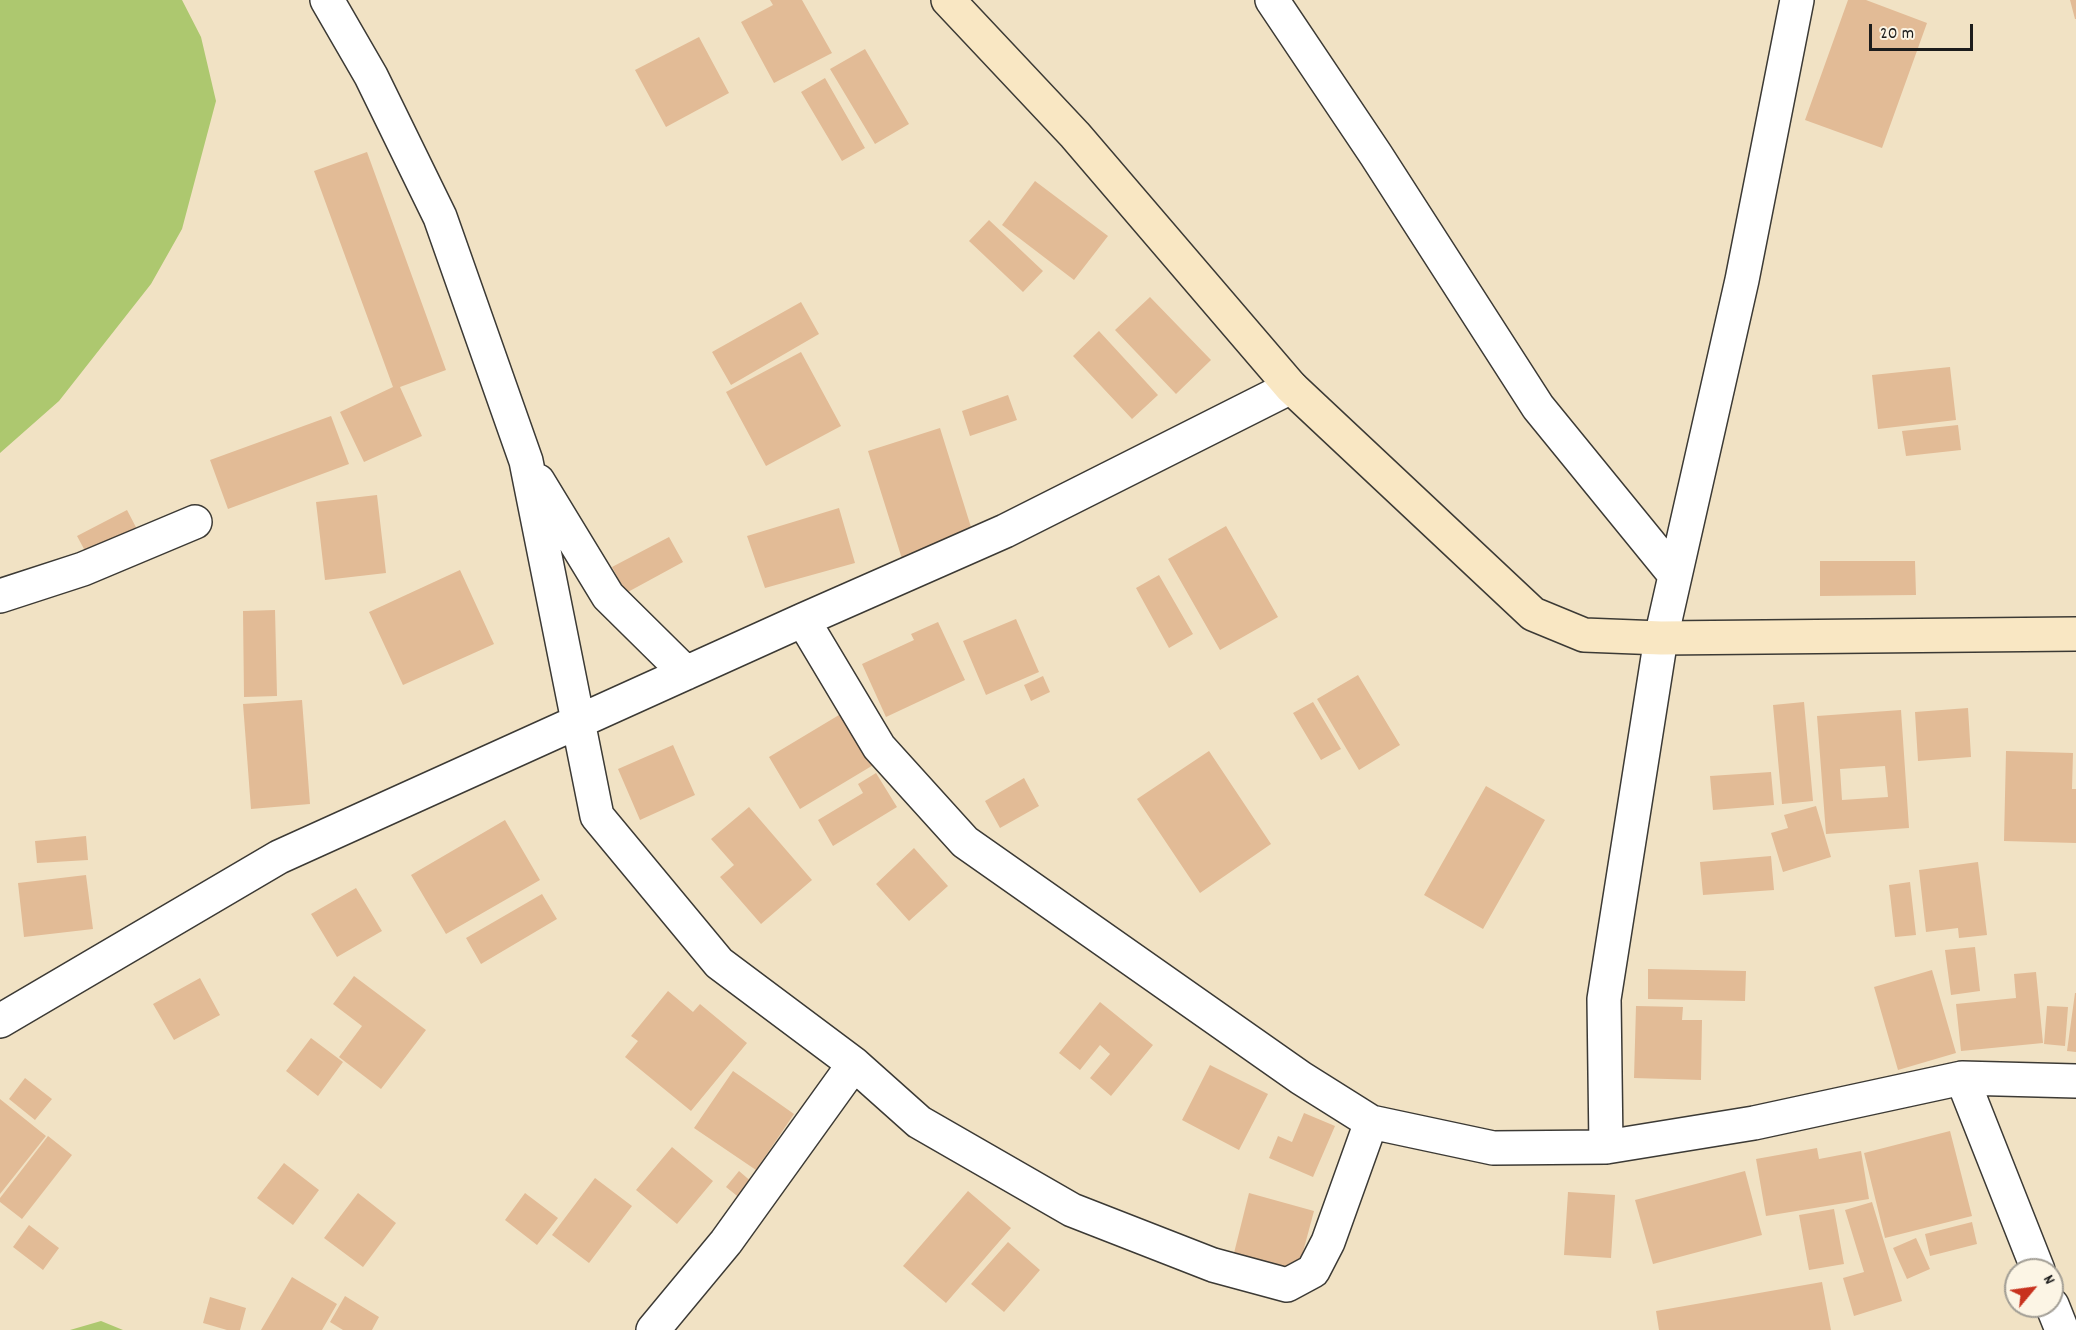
<!DOCTYPE html>
<style>
body{margin:0}
#map{position:relative;width:2076px;height:1330px;overflow:hidden;background:#f1e2c4;font-family:Dekko,sans-serif}
canvas{display:block}
.north{position:absolute;left:2004px;top:1258px;width:60px;height:60px;box-sizing:border-box;background:#fcf5e5;border:2px solid #a29e95;border-radius:50%;rotate:61deg;font-size:16px;font-weight:700;line-height:24px;text-align:center;color:#1c1c1c}
.north::after{content:'';display:block;margin:auto;width:21px;height:27px;background:#c8321e;clip-path:polygon(50% 0,100% 100%,50% 72%,0 100%)}
.scale{position:absolute;left:1869px;top:24px;width:104px;height:27px;box-sizing:border-box;border:3px solid #1c1c1c;border-top:0;padding-left:8px;font-size:18px;line-height:21px;white-space:nowrap;color:#1c1c1c;-webkit-text-stroke:4px #fcf5e5;paint-order:stroke}
</style>
<div id="map">
<canvas width="2076" height="1330"></canvas>
<div class="north">N</div>
<div class="scale">20 m</div>
</div>
<script>
const ctx = document.querySelector('canvas').getContext('2d');
ctx.lineJoin = 'round';
function fillPath(path, color) {
  ctx.fillStyle = color;
  ctx.fill(path, 'evenodd');
}
function stroke(path, color, width, dash) {
  ctx.strokeStyle = color;
  ctx.lineWidth = width;
  ctx.lineCap = dash ? 'butt' : 'round';
  ctx.setLineDash(dash || []);
  ctx.stroke(path);
}
fillPath(new Path2D(`
 M0 0H182L201 37 216 101 182 229 151 284 59 401 0 453Z
 M101 1321 123 1330H70Z`), '#adc86f');
fillPath(new Path2D(`
 M770 0H802L832 53 774 83 741 22 773 5Z
 M1848 0H1866L1927 23 1882 148 1805 120Z
 M2070 0H2076V19H2075Z
 M699 37 729 93 666 127 635 70Z
 M865 49 909 124 875 144 830 69Z
 M825 78 865 148 842 161 801 92Z
 M367 152 446 370 400 387 422 436 364 462 340 412 393 387 314 171Z
 M1035 181 1108 236 1074 280 1002 225Z
 M989 220 1043 271 1023 292 969 241Z
 M1150 297 1211 360 1176 394 1115 330Z
 M801 302 819 334 731 385 712 352Z
 M1099 331 1158 395 1132 419 1073 356Z
 M801 352 841 426 766 466 726 392Z
 M1950 367 1956 420 1878 429 1872 375Z
 M1008 395 1017 420 970 436 962 411Z
 M331 416 349 464 228 509 210 460Z
 M1958 425 1961 450 1906 456 1902 431Z
 M940 428 975 540 903 562 868 451Z
 M377 495 386 573 325 580 316 502Z
 M839 508 855 563 765 588 747 536Z
 M127 510 140 535 90 560 77 536Z
 M1226 526 1278 617 1220 650 1168 559Z
 M669 537 683 562 626 593 612 567Z
 M1820 561H1915L1916 595 1820 596Z
 M460 570 494 644 403 685 369 612Z
 M1159 575 1193 634 1169 648 1136 588Z
 M275 610 277 696 244 697 243 611Z
 M1016 619 1039 672 986 695 963 641Z
 M938 622 965 680 886 717 862 664 914 640 911 634Z
 M1358 675 1400 745 1359 770 1317 699Z
 M1043 676 1050 692 1031 701 1024 685Z
 M302 700 310 804 251 809 243 704Z
 M1313 702 1341 749 1321 760 1293 713Z
 M1804 702 1813 801 1782 804 1773 705Z
 M1968 708 1971 757 1918 761 1915 712Z
 M849 709 880 761 800 809 769 757Z
 M1901 710 1909 828 1826 834 1817 716ZM1885 766 1888 797 1842 800 1840 769Z
 M673 745 695 795 640 820 618 769Z
 M1209 751 1271 844 1200 893 1137 799Z
 M2006 751 2073 753 2072 789H2076V843L2004 841Z
 M1771 772 1774 805 1713 810 1710 776Z
 M876 773 897 807 833 846 818 820 863 793 858 784Z
 M1024 778 1039 806 1000 828 985 801Z
 M1486 786 1545 820 1483 929 1424 895Z
 M1816 806 1831 857 1783 872 1771 833 1788 828 1784 815Z
 M749 807 812 880 761 924 720 877 734 865 711 839Z
 M505 820 540 880 446 934 411 875Z
 M86 836 88 860 37 863 35 841Z
 M914 848 948 886 909 921 876 884Z
 M1771 856 1774 890 1703 895 1700 862Z
 M1978 862 1987 935 1959 938 1958 928 1926 932 1919 870Z
 M86 875 93 929 24 937 18 883Z
 M1910 882 1916 935 1895 937 1889 885Z
 M356 888 382 931 337 957 311 914Z
 M542 894 557 919 481 964 466 938Z
 M1975 947 1980 991 1951 995 1945 950Z
 M1648 969 1746 971 1745 1001 1648 999Z
 M1932 970 1956 1053 1898 1070 1874 987Z
 M2036 972 2043 1043 1961 1051 1956 1004 2016 998 2014 974Z
 M354 976 426 1030 381 1089 339 1057 362 1026 333 1004Z
 M200 978 220 1015 174 1040 153 1004Z
 M668 991 693 1012 700 1004 747 1043 691 1111 625 1057 638 1041 631 1036Z
 M2075 993H2076V1052L2067 1051Z
 M1100 1002 1153 1045 1111 1096 1090 1078 1110 1054 1100 1045 1080 1070 1059 1053Z
 M1636 1006 1683 1007 1682 1020H1702L1701 1080 1634 1078Z
 M2047 1006 2068 1007 2065 1046 2044 1044Z
 M311 1038 343 1062 318 1096 286 1071Z
 M1210 1065 1268 1094 1239 1150 1182 1120Z
 M733 1071 794 1114 756 1170 694 1128Z
 M25 1078 52 1099 35 1120 9 1099Z
 M0 1099 46 1136 0 1194Z
 M1304 1113 1335 1126 1313 1177 1269 1158 1278 1136 1292 1142Z
 M1950 1131 1972 1216 1885 1238 1864 1153Z
 M48 1136 72 1155 22 1219 0 1202V1198Z
 M672 1147 713 1181 677 1224 636 1190Z
 M1817 1148 1819 1159 1861 1151 1869 1199 1766 1216 1756 1159Z
 M284 1163 319 1190 293 1225 257 1198Z
 M739 1171 753 1183 741 1199 726 1187Z
 M1745 1171 1762 1235 1653 1264 1635 1200Z
 M595 1178 632 1206 589 1263 552 1235Z
 M968 1191 1011 1228 946 1303 903 1266Z
 M1568 1192 1615 1195 1611 1258 1564 1255Z
 M358 1193 396 1223 363 1267 324 1238Z
 M525 1193 558 1218 537 1245 505 1220Z
 M1249 1193 1314 1211 1296 1278 1232 1261Z
 M1872 1202 1902 1301 1854 1316 1843 1278 1864 1272 1845 1210Z
 M1834 1209 1844 1264 1809 1270 1799 1215Z
 M1972 1222 1977 1244 1930 1256 1925 1234Z
 M29 1225 59 1248 43 1270 13 1247Z
 M1916 1238 1930 1269 1907 1279 1893 1248Z
 M1008 1242 1040 1270 1004 1312 971 1284Z
 M292 1277 337 1304 322 1330H261Z
 M1822 1282 1831 1330H1659L1656 1311Z
 M345 1296 379 1317 372 1330H343L330 1322Z
 M210 1297 246 1308 240 1330H227L203 1323Z`), '#e2bb96');
const minor = new Path2D(`
 M327 0 371 76 440 217 526 461 597 816 719 963 854 1064 919 1122 1072 1210 1213 1265 1287 1285 1313 1271 1328 1242 1371 1122
 M1272 0 1376 155 1538 407 1675 575
 M538 481 608 596 686 673
 M0 596 83 569 195 522
 M803 620 879 747 965 842 1301 1078 1371 1122 1493 1148 1606 1147 1754 1123 1962 1078 2076 1081
 M0 1021 279 857 803 620 1005 531 1291 387
 M1962 1078 2038 1270
 M1606 1147 1604 999 1661 638 1742 280 1797 0
 M2052 1305 2062 1330
 M653 1330 726 1242 854 1064`);
const secondary = new Path2D(`
 M948 0 1075 135 1291 387 1533 614 1584 635 1661 638 2076 634`);
stroke(minor, '#3c3a35', 36);
stroke(secondary, '#3c3a35', 36);
stroke(minor, '#fff', 33);
stroke(secondary, '#f9e7c3', 33);
</script>
